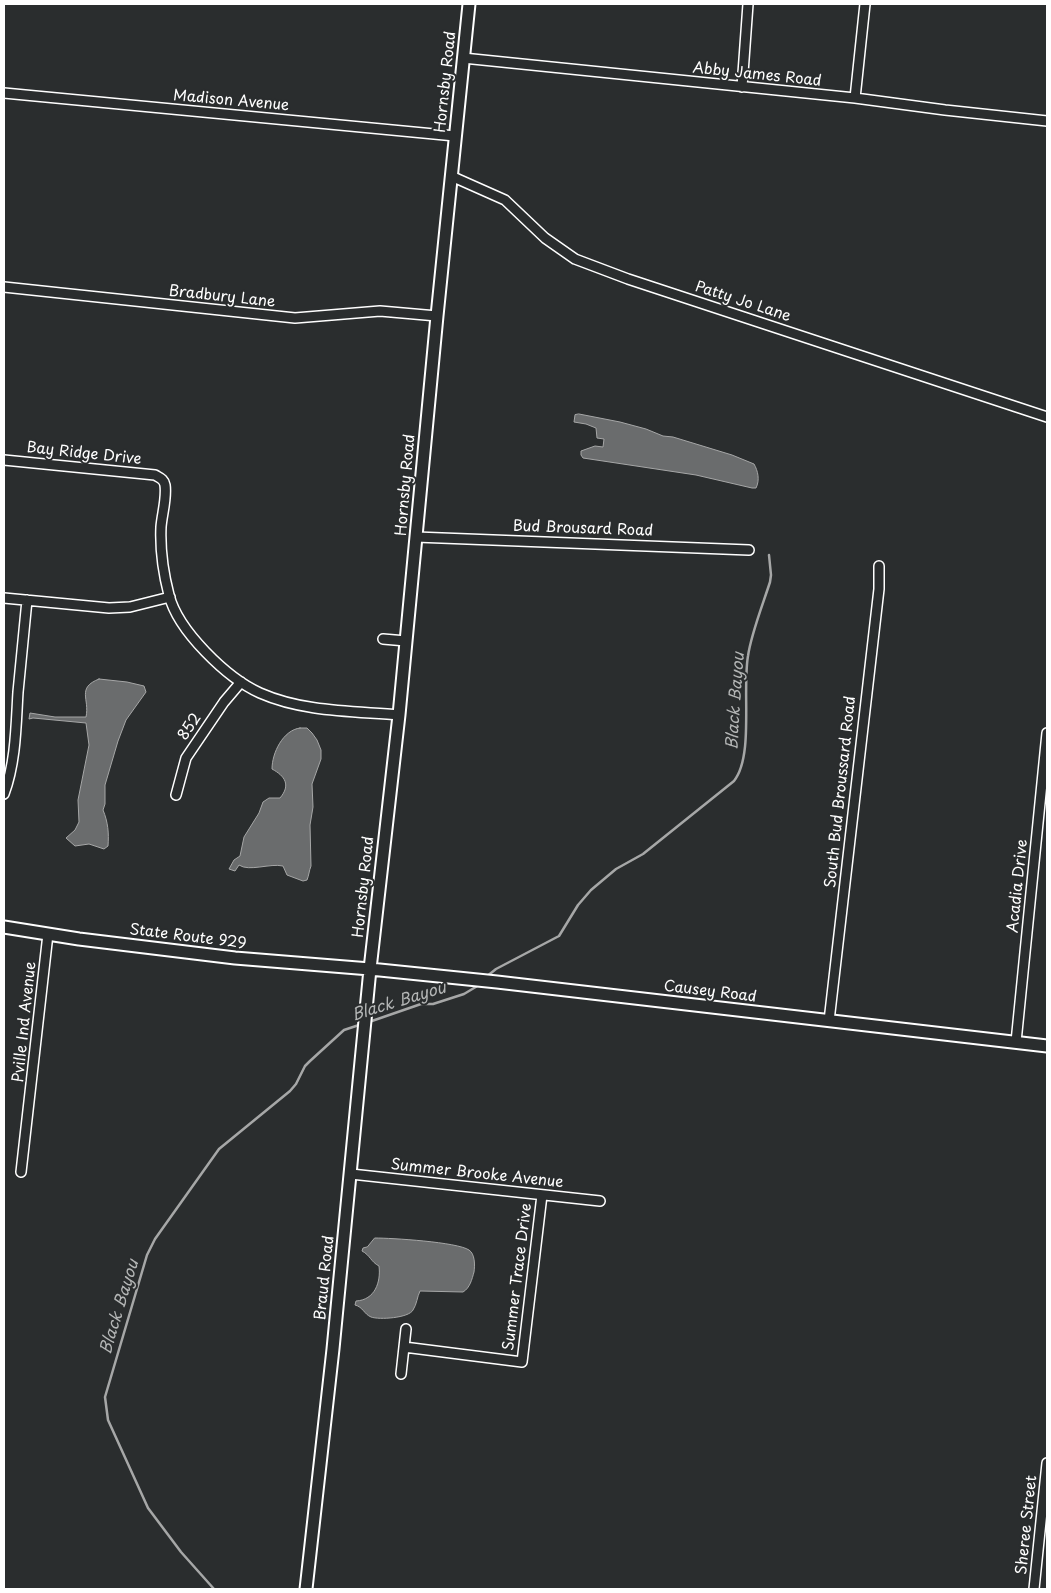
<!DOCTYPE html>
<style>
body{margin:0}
#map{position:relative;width:1051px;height:1593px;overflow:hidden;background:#2a2d2e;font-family:"Playpen Sans",sans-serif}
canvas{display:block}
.frame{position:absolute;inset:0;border:5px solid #fff;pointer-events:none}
</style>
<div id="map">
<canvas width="1051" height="1593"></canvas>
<div class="frame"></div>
</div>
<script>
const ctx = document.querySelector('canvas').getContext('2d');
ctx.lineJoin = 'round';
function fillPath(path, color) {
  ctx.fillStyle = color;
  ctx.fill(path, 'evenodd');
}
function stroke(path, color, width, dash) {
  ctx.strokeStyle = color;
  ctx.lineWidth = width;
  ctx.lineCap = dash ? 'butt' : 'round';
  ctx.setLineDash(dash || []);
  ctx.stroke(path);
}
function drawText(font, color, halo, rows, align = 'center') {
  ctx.font = font + ' "Playpen Sans",sans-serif';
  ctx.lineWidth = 4;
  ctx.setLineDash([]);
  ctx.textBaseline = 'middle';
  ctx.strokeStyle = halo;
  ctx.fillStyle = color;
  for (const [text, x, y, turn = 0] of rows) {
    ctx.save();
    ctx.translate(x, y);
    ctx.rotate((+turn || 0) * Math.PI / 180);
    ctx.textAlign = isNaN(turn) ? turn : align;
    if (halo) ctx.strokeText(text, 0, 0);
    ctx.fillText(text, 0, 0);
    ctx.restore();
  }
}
const water = new Path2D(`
 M579 414 620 422 646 429 663 436 673 437 732 455 754 464C758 471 760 480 756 488H752L696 475 583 458 581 455V451L595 446 603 447 604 439 597 438 596 428 586 424 574 422 575 415Z
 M99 679 127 682 144 686 146 692 126 720 118 741 105 785V804L103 810C108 822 109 833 108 846L104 849 89 844 75 846 66 838 75 830 79 822 78 800 89 745 86 723 33 718 29 719 30 713 55 717H86C90 699 76 688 99 679Z
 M300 728H307L312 733 317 740 321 750V759L312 784 313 807 310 825 311 866C309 871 309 875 307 880L303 881 287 875 283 866C270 863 249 872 239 865L235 871 229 869 234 860 240 856 244 837 259 813 263 802 269 798H280C291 785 285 776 272 769 272 753 283 730 300 728Z
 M375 1238C392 1238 457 1242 469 1250 475 1254 475 1265 474 1272 472 1279 470 1288 463 1292L420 1291C417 1297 417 1304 413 1310 409 1318 379 1320 371 1317 364 1314 363 1307 355 1305L356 1301C375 1300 381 1282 379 1266 371 1262 370 1255 362 1251L363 1248 367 1247Z`);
fillPath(water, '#6a6c6d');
stroke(water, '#a6a7a7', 1);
stroke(new Path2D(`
 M486 977 496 969 559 936 578 905 591 890 616 869 643 854 734 781C754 756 742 690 748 656 751 634 763 604 770 582L771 575 769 555
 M369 1022 421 1004H433L464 994 479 985
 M214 1589 181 1552 148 1508 108 1420 105 1397 147 1255 155 1239 219 1149 290 1091 296 1084 305 1066 310 1061 344 1030 362 1024`), '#a6a7a7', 2.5);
const minor = new Path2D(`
 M463 58 855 98 945 110 1047 121
 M742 87 748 4
 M4 93 455 136
 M855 98 865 4
 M451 176 505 200 545 238 575 259 628 279 1047 417
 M4 287 295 318 380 311 437 316
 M4 460 155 475C160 478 164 479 165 485 167 498 162 514 161 527 160 550 163 572 169 595 178 631 227 678 260 693 303 712 352 711 399 715
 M416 537 749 550
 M4 598 109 608 130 607 170 597
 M383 639 406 641
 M4 794C16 762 16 725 18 692 21 661 24 631 27 600
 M176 795 186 758 224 702 241 682
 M829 1021 879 589V566
 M1016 1042 1047 733
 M21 1172 48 934
 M351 1174 600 1201
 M404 1347 522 1362 542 1195
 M401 1374 406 1329
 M1034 1589 1047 1463`);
const tertiary = new Path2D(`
 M4 927 79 939 235 958 370 969 497 982 1047 1046
 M306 1589 333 1349 370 969 399 715 437 316 469 4`);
stroke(minor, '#fff', 12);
stroke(tertiary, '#fff', 15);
stroke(minor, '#2a2d2e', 9);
stroke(tertiary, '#2a2d2e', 11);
drawText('15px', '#fff', '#2a2d2e', [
 ["Abby James Road",757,75,6],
 ["Hornsby Road",446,82,-84],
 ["Madison Avenue",231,101,5],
 ["Bradbury Lane",222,297,6],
 ["Patty Jo Lane",743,302,18],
 ["Bay Ridge Drive",84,454,6],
 ["Hornsby Road",406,485,-85],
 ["Bud Brousard Road",583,529,2],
 ["852",190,727,-56],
 ["South Bud Broussard Road",841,792,-84],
 ["Acadia Drive",1018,886,-84],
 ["Hornsby Road",364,887,-84],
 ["State Route 929",188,937,7],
 ["Causey Road",710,992,7],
 ["Pville Ind Avenue",25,1022,-84],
 ["Summer Brooke Avenue",477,1174,6],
 ["Summer Trace Drive",518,1277,-83],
 ["Braud Road",325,1278,-84],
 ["Sheree Street",1027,1525,-84]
]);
drawText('italic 16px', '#b4b6b6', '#2a2d2e', [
 ["Black Bayou",736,701,-86],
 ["Black Bayou",399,1002,-17],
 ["Black Bayou",120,1307,-73]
]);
</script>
